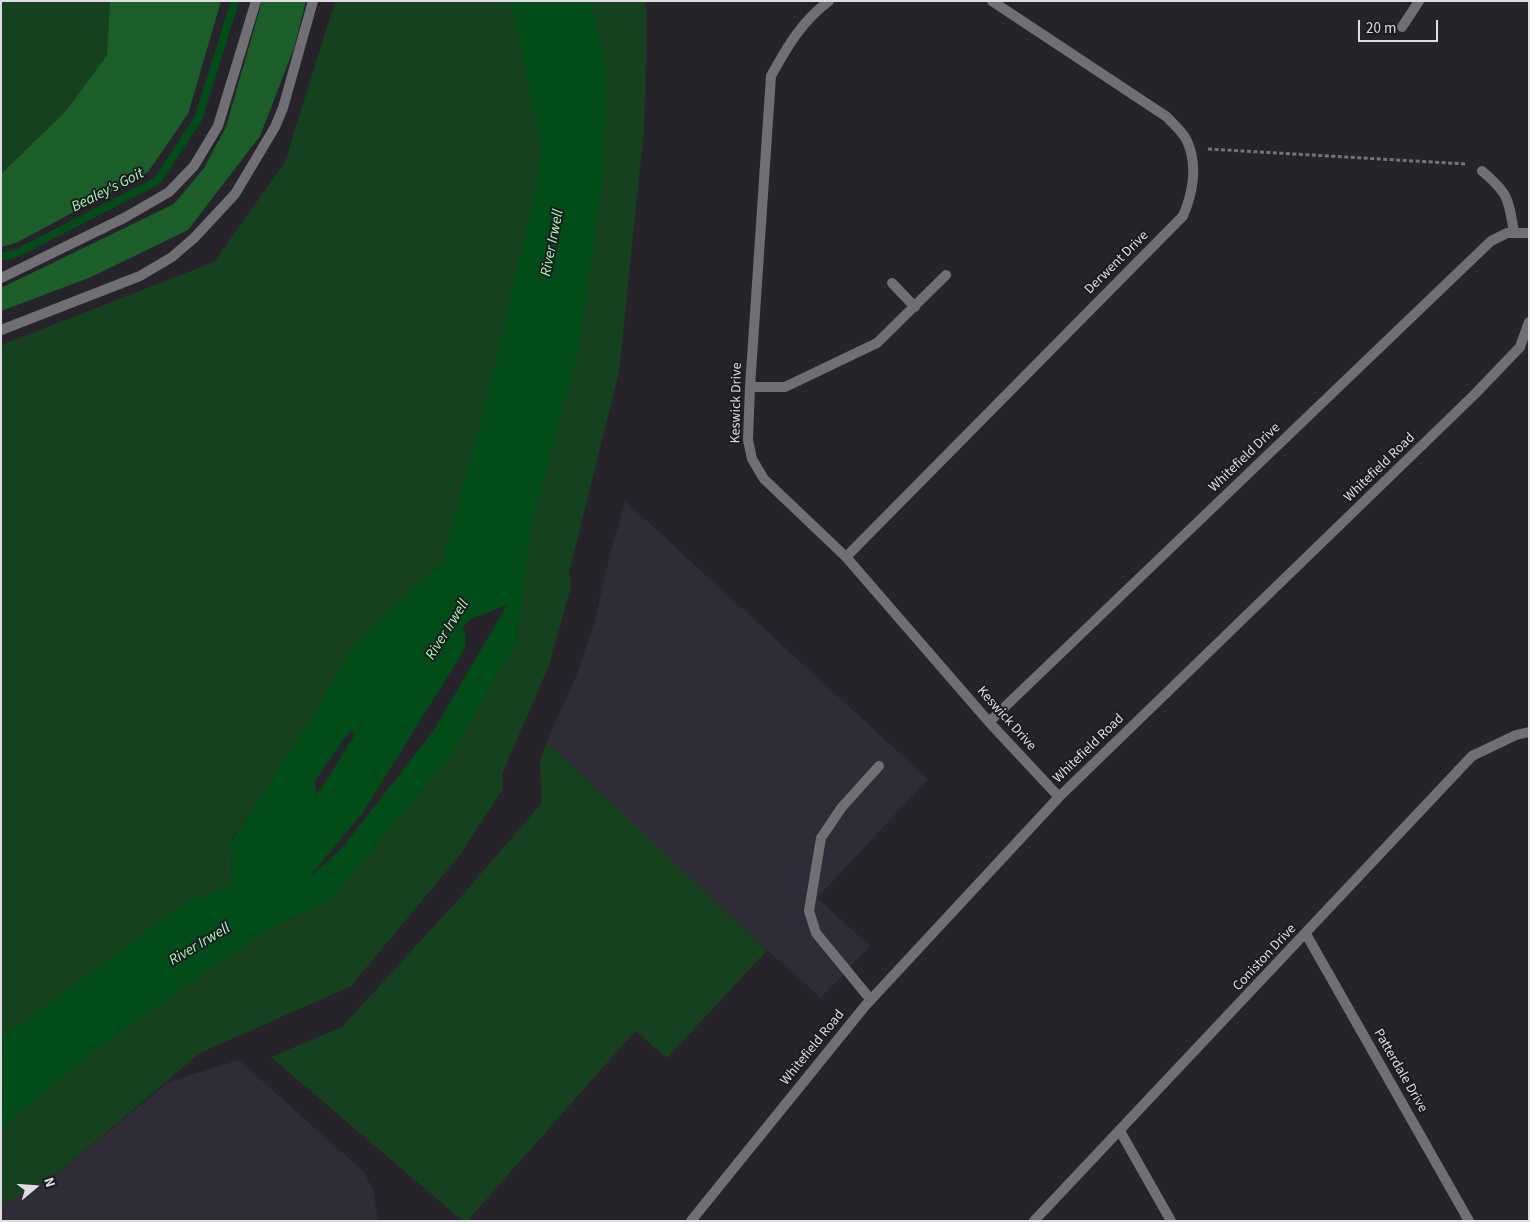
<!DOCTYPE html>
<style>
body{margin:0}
#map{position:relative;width:1530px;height:1222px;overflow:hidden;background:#26242a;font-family:"Source Sans 3",sans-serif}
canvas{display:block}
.frame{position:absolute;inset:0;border:2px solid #dfdde2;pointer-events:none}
.north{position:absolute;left:10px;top:1162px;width:50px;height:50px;-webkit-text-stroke:4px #1d1a21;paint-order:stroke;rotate:72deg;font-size:14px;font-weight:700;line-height:20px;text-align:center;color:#dfdde2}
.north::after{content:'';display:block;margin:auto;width:18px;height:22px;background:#dfdde2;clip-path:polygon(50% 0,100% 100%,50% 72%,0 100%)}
.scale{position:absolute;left:1358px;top:20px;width:80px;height:22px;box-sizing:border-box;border:2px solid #dfdde2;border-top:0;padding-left:6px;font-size:15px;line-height:18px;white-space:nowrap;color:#dfdde2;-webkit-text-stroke:4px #1d1a21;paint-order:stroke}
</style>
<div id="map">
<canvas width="1530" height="1222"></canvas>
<div class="frame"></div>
<div class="north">N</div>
<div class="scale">20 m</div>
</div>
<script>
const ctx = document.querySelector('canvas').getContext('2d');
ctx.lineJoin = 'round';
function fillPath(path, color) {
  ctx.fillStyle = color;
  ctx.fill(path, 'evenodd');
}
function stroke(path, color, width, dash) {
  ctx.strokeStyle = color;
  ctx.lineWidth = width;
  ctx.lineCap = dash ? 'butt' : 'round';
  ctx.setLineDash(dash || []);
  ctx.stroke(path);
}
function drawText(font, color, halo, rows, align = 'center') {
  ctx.font = font + ' "Source Sans 3",sans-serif';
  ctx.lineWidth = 4;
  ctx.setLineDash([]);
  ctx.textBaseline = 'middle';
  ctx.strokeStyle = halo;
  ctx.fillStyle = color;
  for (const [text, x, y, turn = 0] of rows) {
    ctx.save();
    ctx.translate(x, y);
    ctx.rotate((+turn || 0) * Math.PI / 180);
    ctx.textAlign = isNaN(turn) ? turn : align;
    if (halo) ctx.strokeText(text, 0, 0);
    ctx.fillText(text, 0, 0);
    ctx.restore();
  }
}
fillPath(new Path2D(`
 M625 501 928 779 817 898 870 946 821 998 767 950 667 1058 635 1031 467 1221H463L271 1057 342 1027 459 899 542 803 540 762 551 732 578 672 595 620 609 559Z
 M239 1060 364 1172 374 1192 378 1221H1V1205L57 1174 168 1082Z`), '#2f2b37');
fillPath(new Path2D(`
 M1 1H110L107 55 66 111 1 174Z
 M335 1H510L541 145 535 191 488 393 442 562 355 642 313 714 231 841 232 884 185 902 1 1038V345L214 262 285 162Z
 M590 1H646L647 31 644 130 619 372 569 573 571 586 549 665 502 774 503 789 459 856 351 986 200 1053 57 1174 1 1205V1129L78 1064 184 987 277 924 329 902 452 754 517 641 530 532 580 344 605 164 606 63Z
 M547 742 767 950 667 1058 635 1031 467 1221H463L271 1057 342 1027 459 899 542 803 540 762Z`), '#16411e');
fillPath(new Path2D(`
 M110 1H221L188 114 148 172 16 243 1 247V174L66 111 107 55Z
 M262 1H306L294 48 260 136 188 230 91 277 1 311V288L174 204 204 168 226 127Z`), '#1c5e2a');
fillPath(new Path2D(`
 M510 1H590L606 63 605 164 580 344 530 532 517 641 452 754 329 902 277 924 184 987 78 1064 1 1129V1038L185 902 232 884 231 842 313 714 355 642 442 562 488 393 535 191 541 145ZM507 605 434 730 341 849 284 900H272L276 872 303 861 317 819 315 781 349 732 371 737 393 707 423 683 449 642 471 619Z`), '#024c19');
stroke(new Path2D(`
 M1 257 17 253 157 181 198 119 235 1`), '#024c19', 8);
stroke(new Path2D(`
 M229 927 244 918 343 799 442 640`), '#024c19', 48);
stroke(new Path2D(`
 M1208 149 1467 164`), '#757378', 3, [4, 2.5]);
stroke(new Path2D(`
 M1482 171C1509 194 1508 198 1514 232
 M1 278 124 218 169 192 194 166 218 126 256 1
 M892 283 915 307
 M1 330 140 276 172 257 194 238 235 194 275 127 283 108 313 1
 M750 387H785L877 343 946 275
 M871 1000 816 933 809 911 821 838 842 807 879 766`), '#706f73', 10);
stroke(new Path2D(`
 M829 1C802 21 787 47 771 76L750 387 748 440 752 459 764 479 846 557 989 722 1059 797
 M1402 27 1419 1
 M846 557 1183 216C1193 193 1198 165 1187 141 1183 132 1173 124 1167 117L992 1
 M989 722 1491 241 1507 233H1529
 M1306 934 1469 1221
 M1120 1131 1171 1221
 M691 1221 865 1006 1059 797 1475 394 1520 347 1529 322
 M1034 1221 1472 756 1516 735 1529 732`), '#706f73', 10);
drawText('14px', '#dfdde2', '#1d1a21', [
 ["Derwent Drive",1117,263,-45],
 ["Keswick Drive",737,403,-89],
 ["Whitefield Drive",1245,458,-44],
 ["Whitefield Road",1380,468,-44],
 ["Keswick Drive",1006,719,48],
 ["Whitefield Road",1089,749,-44],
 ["Coniston Drive",1265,958,-47],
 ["Whitefield Road",813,1048,-51],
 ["Patterdale Drive",1400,1071,60]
]);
drawText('italic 15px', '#a3fcae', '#1d1a21', [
 ["Bealey's Goit",108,191,-27],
 ["River Irwell",553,243,-79],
 ["River Irwell",448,630,-58],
 ["River Irwell",200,945,-31]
]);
</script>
